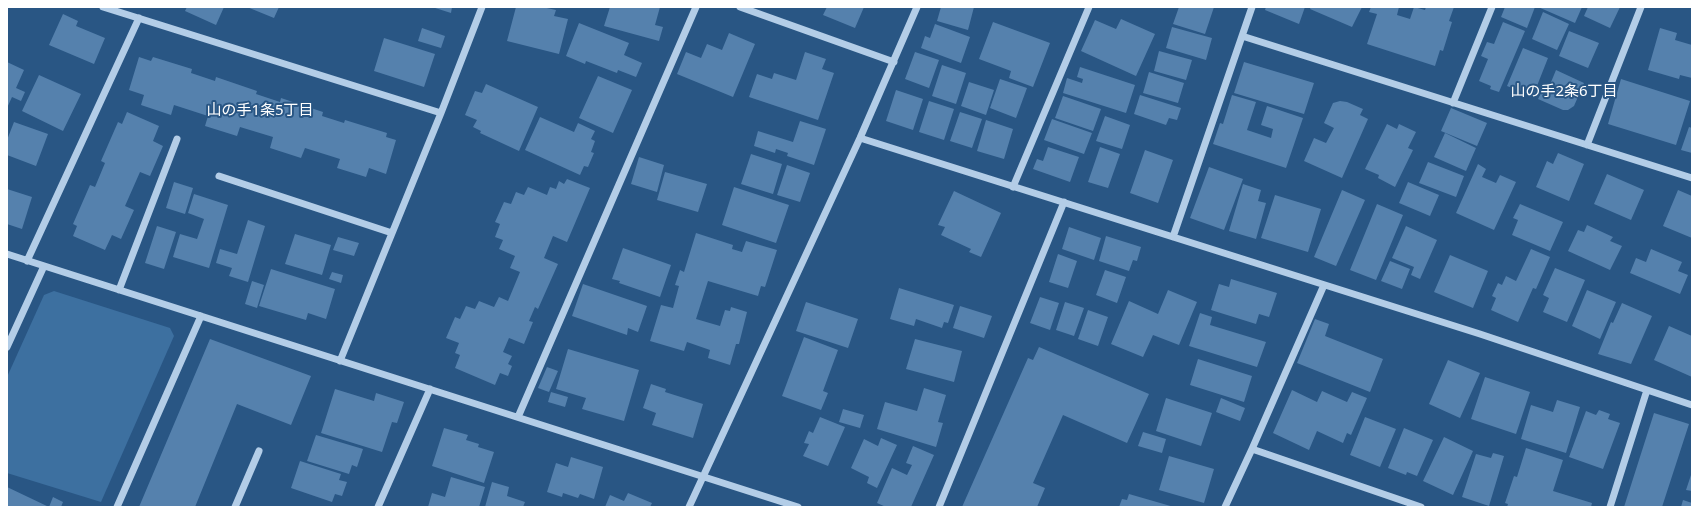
<!DOCTYPE html>
<meta charset="utf-8">
<style>
body{margin:0}
#map{position:relative;width:1699px;height:514px;overflow:hidden;background:#295684;font-family:"Noto Sans",sans-serif}
canvas{display:block}
.frame{position:absolute;inset:0;border:8px solid #fff;pointer-events:none}
</style>
<div id="map">
<canvas width="1699" height="514"></canvas>
<div class="frame"></div>
</div>
<script>
const ctx = document.querySelector('canvas').getContext('2d');
ctx.lineJoin = 'round';
function fillPath(path, color) {
  ctx.fillStyle = color;
  ctx.fill(path, 'evenodd');
}
function stroke(path, color, width, dash) {
  ctx.strokeStyle = color;
  ctx.lineWidth = width;
  ctx.lineCap = dash ? 'butt' : 'round';
  ctx.setLineDash(dash || []);
  ctx.stroke(path);
}
function drawText(font, color, halo, rows, align = 'center') {
  ctx.font = font + ' "Noto Sans","Noto Sans JP",sans-serif';
  ctx.lineWidth = 4;
  ctx.setLineDash([]);
  ctx.textBaseline = 'middle';
  ctx.strokeStyle = halo;
  ctx.fillStyle = color;
  for (const [text, x, y, turn = 0] of rows) {
    ctx.save();
    ctx.translate(x, y);
    ctx.rotate((+turn || 0) * Math.PI / 180);
    ctx.textAlign = isNaN(turn) ? turn : align;
    if (halo) ctx.strokeText(text, 0, 0);
    ctx.fillText(text, 0, 0);
    ctx.restore();
  }
}
fillPath(new Path2D(`
 M54 291 170 328 174 336 101 502 7 473V377L44 295Z`), '#3d70a0');
fillPath(new Path2D(`
 M187 7H224L216 25 185 11Z
 M247 7H279L274 18Z
 M432 7H452L451 13Z
 M516 7H542L556 10 554 16 568 19 559 54 507 41Z
 M610 7H660L655 25 663 27 659 41 604 26Z
 M827 7H864L855 28 823 15Z
 M941 7H974L968 30 937 21Z
 M1179 7H1214L1205 34 1173 24Z
 M1266 7H1305L1299 24 1265 10Z
 M1311 7H1362L1352 27 1310 9Z
 M1371 7H1399L1397 15 1410 19 1414 7 1425 10 1426 7H1454L1449 21 1452 22 1443 51 1440 50 1435 66 1367 44 1377 14 1369 12Z
 M1505 7H1535L1527 28 1501 17Z
 M1538 7H1582L1575 23Z
 M1588 7H1620L1610 28 1584 16Z
 M1543 12 1569 24 1557 50 1532 39Z
 M63 14 78 21 76 26 105 38 94 64 49 45Z
 M1121 19 1155 34 1136 76 1081 51 1095 20 1116 29Z
 M993 22 1050 43 1033 87 1009 78 1011 71 979 59Z
 M1503 22 1525 31 1499 92 1490 89 1491 86 1479 81 1488 59 1481 56 1487 42 1494 44Z
 M579 23 629 43 624 55 642 63 636 77 618 70 617 73 586 61 585 64 566 56Z
 M935 24 970 37 961 63 921 48 925 36 930 38Z
 M1172 27 1212 38 1206 60 1166 48Z
 M422 28 445 36 441 48 418 41Z
 M1660 28 1677 33 1675 40 1692 45V78L1680 75 1679 79 1648 70Z
 M1569 31 1599 43 1588 68 1559 56Z
 M729 33 755 44 733 97 677 74 686 52 701 58 707 44 722 50Z
 M384 38 435 54 424 87 374 71Z
 M1523 48 1548 58 1533 96 1507 86Z
 M1159 51 1192 60 1186 80 1154 71Z
 M805 52 826 59 822 69 834 73 818 120 749 97 757 74 772 79 774 73 796 80Z
 M915 52 939 60 929 88 905 79Z
 M139 57 151 61 153 57 192 69 191 73 215 81 216 77 257 91 256 94 280 102 281 98 323 112 322 116 344 123 345 120 387 133 386 137 396 140 386 174 369 168 366 177 337 168 340 159 305 148 301 158 270 148 273 137 240 127 237 136 205 126 208 116 174 105 171 115 141 105 144 95 129 90Z
 M7 62 24 70 16 88 25 92 21 101 12 97 7 108Z
 M1244 62 1314 83 1304 114 1234 93Z
 M942 65 966 73 956 104 932 96Z
 M1080 67 1135 85 1126 113 1063 93 1067 78 1082 83 1083 79 1077 77Z
 M1556 70 1584 83 1574 106 1568 110H1563L1538 99 1545 85 1549 87Z
 M1149 72 1184 83 1178 103 1143 93Z
 M39 75 81 94 63 131 22 111Z
 M598 76 632 90 613 133 579 118Z
 M1000 79 1027 88 1016 118 990 108Z
 M1621 79 1690 101 1676 145 1608 124Z
 M969 82 994 90 986 115 961 106Z
 M486 84 538 107 519 151 480 133 481 131 473 127 477 120 465 115 475 91 482 93Z
 M896 90 923 99 913 130 886 121Z
 M1140 95 1181 108 1177 120 1169 118 1166 125 1134 114Z
 M1232 95 1256 102 1247 130 1271 138 1273 129 1261 125 1267 106 1303 118 1286 168 1213 144 1220 123 1223 124Z
 M1063 96 1101 109 1093 131 1055 118Z
 M929 101 954 109 944 140 919 132Z
 M1340 101 1347 102 1363 109 1360 115 1368 119 1342 178 1304 161 1314 138 1326 143 1334 128 1324 123 1333 103Z
 M1451 108 1487 123 1477 146 1441 131Z
 M127 112 159 126 153 141 163 146 150 176 140 172 125 206 134 210 121 239 112 235 105 250 73 236 77 226 73 224 90 185 95 187 105 163 101 161 118 122 122 124Z
 M960 112 982 119 972 148 950 141Z
 M1105 116 1130 125 1122 149 1096 141Z
 M540 117 574 132 578 123 595 131 591 139 595 141 591 152 594 153 588 167 584 166 580 175 525 150Z
 M1052 119 1092 133 1084 154 1044 140Z
 M986 120 1013 129 1004 159 977 151Z
 M800 121 826 129 814 165 787 156 788 153 776 149 775 153 754 146 758 131 793 142Z
 M14 122 48 134 36 166 7 155V140Z
 M1387 124 1397 129 1399 124 1416 132 1408 148 1413 150 1395 187 1378 178 1379 175 1365 169Z
 M1689 127 1692 128V153L1681 150Z
 M1445 133 1476 148 1466 171 1434 157Z
 M1048 147 1079 157 1070 182 1033 169 1037 159 1043 161Z
 M1100 147 1120 154 1108 188 1088 182Z
 M1145 150 1173 160 1158 203 1130 193Z
 M1558 153 1584 164 1569 201 1536 187 1547 161 1553 164Z
 M751 154 782 164 773 194 741 184Z
 M639 157 664 165 657 192 631 184Z
 M1428 162 1464 176 1456 197 1419 183Z
 M1478 164 1486 169 1482 177 1496 183 1500 175 1516 182 1494 230 1456 213Z
 M787 165 810 173 800 202 777 195Z
 M1209 167 1243 179 1224 230 1190 218Z
 M665 172 707 184 698 212 657 200Z
 M1607 174 1644 190 1631 220 1594 204Z
 M567 179 590 188 567 242 553 236 544 258 558 264 538 309 535 307 529 321 533 322 524 344 509 338 503 352 512 356 508 364 512 366 508 376 500 373 495 385 455 368 460 355 455 353 459 343 446 338 455 317 460 319 466 306 475 309 479 301 494 307 499 297 508 301 520 272 510 268 515 256 499 249 503 240 495 237 500 224 495 222 504 202 511 204 516 192 524 195 528 187 547 195 550 187 556 189 559 181 564 184Z
 M174 182 193 188 185 214 166 208Z
 M1408 182 1439 195 1430 216 1399 203Z
 M1243 184 1261 190 1258 201 1266 203 1256 239 1229 231Z
 M734 187 789 205 776 243 722 225Z
 M7 189 32 197 22 229 7 224Z
 M1342 190 1365 200 1336 266 1314 257Z
 M1678 190 1692 196V238L1663 226Z
 M954 191 1001 213 981 257 969 252 971 249 941 235 945 227 938 225Z
 M194 194 228 205 209 268 173 257 180 234 197 239 204 219 188 213Z
 M1275 195 1321 209 1308 252 1261 238Z
 M1377 204 1403 215 1376 280 1350 270Z
 M1520 204 1563 222 1550 251 1512 235 1518 220 1513 218Z
 M248 220 265 226 248 282 229 276 232 268 216 263 220 249 237 254Z
 M1587 225 1613 237 1610 241 1622 246 1610 270 1568 251 1578 230 1584 232Z
 M157 226 176 232 164 269 145 263Z
 M1406 226 1437 240 1420 279 1411 275 1414 267 1392 258Z
 M1069 227 1101 238 1094 260 1062 249Z
 M696 233 733 245 732 249 742 252 746 241 777 250 765 287 761 286 758 296 708 281 696 319 720 326 725 310 730 311 731 307 747 312 739 344H736L730 365 708 358 710 350 687 342 684 351 650 341 661 305 673 308 679 286 675 285 680 270 684 272Z
 M295 234 331 245 322 275 285 264Z
 M1106 236 1141 247 1137 261 1133 260 1129 271 1099 261Z
 M338 237 359 243 354 256 333 250Z
 M623 248 671 265 660 297 619 283 620 281 612 279Z
 M1531 249 1550 257 1536 289 1533 288 1518 322 1491 310 1496 298 1492 296 1498 283 1502 285 1506 276 1516 281Z
 M1651 249 1682 262 1678 271 1688 275 1680 294 1630 273 1636 258 1646 262Z
 M1058 254 1077 261 1068 288 1049 282Z
 M1450 255 1488 271 1473 308 1434 292Z
 M1390 261 1410 269 1402 289 1381 281Z
 M1555 268 1585 280 1567 322 1543 312 1549 298 1543 295Z
 M271 269 335 289 326 319 308 313 306 320 259 306Z
 M1105 270 1126 277 1117 303 1096 295Z
 M332 272 343 275 341 283 329 279Z
 M1231 279 1277 293 1269 317 1259 314 1256 324 1211 310 1219 284 1229 287Z
 M252 281 264 285 257 308 245 304Z
 M583 284 647 306 638 332 628 328 627 335 572 316Z
 M899 288 954 305 948 323 944 322 942 328 916 319 914 326 890 319Z
 M1168 290 1197 302 1179 345 1153 335 1143 357 1111 344 1129 301 1158 314Z
 M1587 290 1616 302 1600 339 1572 326Z
 M1040 297 1059 303 1050 330 1030 323Z
 M806 302 858 319 848 348 796 331Z
 M1065 302 1084 308 1074 336 1056 330Z
 M1622 303 1652 316 1631 364 1598 354 1611 322 1613 323Z
 M960 306 992 316 984 338 953 328Z
 M1088 310 1108 317 1098 346 1078 339Z
 M1200 313 1212 317 1210 325 1266 342 1257 367 1189 346Z
 M1315 319 1329 324 1325 336 1383 359 1370 392 1297 363Z
 M1669 326 1692 336V377L1654 360Z
 M804 337 838 350 823 391 828 393 821 410 782 396Z
 M210 339 311 376 291 425 237 404 195 507H139Z
 M915 339 962 351 954 382 906 369Z
 M1039 347 1149 394 1127 443 1063 415 1033 483 1045 488 1037 507H962L1028 358 1033 360Z
 M568 349 639 370 624 421 582 409 586 398 556 389Z
 M1198 359 1252 376 1244 402 1190 385Z
 M1448 360 1480 373 1460 418 1429 404Z
 M547 367 558 371 549 392 538 388Z
 M1485 377 1530 392 1516 434 1471 419Z
 M651 384 666 389 665 392 703 404 693 438 652 425 656 413 643 408Z
 M924 388 946 395 938 422 943 423 936 447 877 429 885 402 917 411Z
 M335 389 374 401 376 393 404 402 397 423 392 422 382 452 321 433Z
 M1292 390 1317 402 1322 391 1347 402 1352 392 1367 398 1351 435 1347 433 1343 443 1317 431 1309 450 1273 433Z
 M551 392 568 397 565 407 548 402Z
 M1166 398 1212 413 1201 446 1156 431Z
 M1221 398 1245 408 1240 421 1216 412Z
 M1557 400 1580 407 1566 453 1521 439 1531 405 1553 412Z
 M843 409 864 415 860 428 839 422Z
 M1599 410 1610 414 1608 419 1620 423 1603 469 1569 457 1586 411 1596 415Z
 M1654 413 1689 424 1662 507H1624Z
 M820 417 845 427 828 466 803 456 809 444 804 443 809 431 813 433Z
 M1365 417 1396 429 1380 467 1350 455Z
 M444 428 468 435 466 440 479 444 478 447 494 452 484 483 432 466Z
 M1404 428 1433 440 1417 476 1407 472 1406 475 1388 468Z
 M1143 432 1166 439 1162 453 1138 446Z
 M316 435 363 449 357 467 352 465 349 474 307 461Z
 M1444 437 1473 451 1453 495 1423 481Z
 M881 438 897 445 877 488 867 483 869 477 851 468 864 439 878 446Z
 M913 446 934 455 911 507H886L877 503 892 468 907 475 912 465 906 463Z
 M1526 448 1563 460 1553 491 1592 503 1591 507H1507L1508 504 1505 503 1514 476 1517 477Z
 M1493 453 1504 456 1489 506 1462 497 1476 454 1491 458Z
 M1169 456 1214 469 1204 503 1159 490Z
 M571 457 603 467 594 499 580 494 578 498 563 493 562 497 547 492 556 463 568 467Z
 M300 461 341 474 339 480 347 482 342 496 335 494 332 502 291 488Z
 M1692 472V491L1686 490Z
 M451 477 485 487 479 507H428L432 493 445 497Z
 M492 482 509 487 507 496 525 502 523 507H485Z
 M7 487 49 507 53 497 63 502 61 507H7Z
 M628 493 652 503 650 507H605L610 495 624 501Z
 M1129 494 1174 507H1119L1122 499 1127 500Z
 M1683 500 1692 503V507H1681Z`), '#5581ad');
stroke(new Path2D(`
 M103 7 441 113
 M740 7 894 62
 M1242 36 1692 178
 M1453 103 1492 7
 M860 138 1480 334 1692 405
 M1587 145 1641 7
 M219 176 392 233
 M1013 187 1089 7
 M1173 237 1252 7
 M7 254 798 507
 M27 261 139 18
 M119 290 177 139
 M7 347 44 266
 M340 361 441 113 482 7
 M518 417 696 7
 M1252 449 1421 507
 M117 507 201 316
 M235 507 259 451
 M378 507 430 389
 M689 507 860 138 917 7
 M939 507 1064 202
 M1225 507 1252 449 1324 285
 M1610 507 1647 390`), '#b3cde7', 7);
drawText('15px', '#fff', '#295684', [
 ["山の手2条6丁目",1564,92],
 ["山の手1条5丁目",260,111]
]);
</script>
